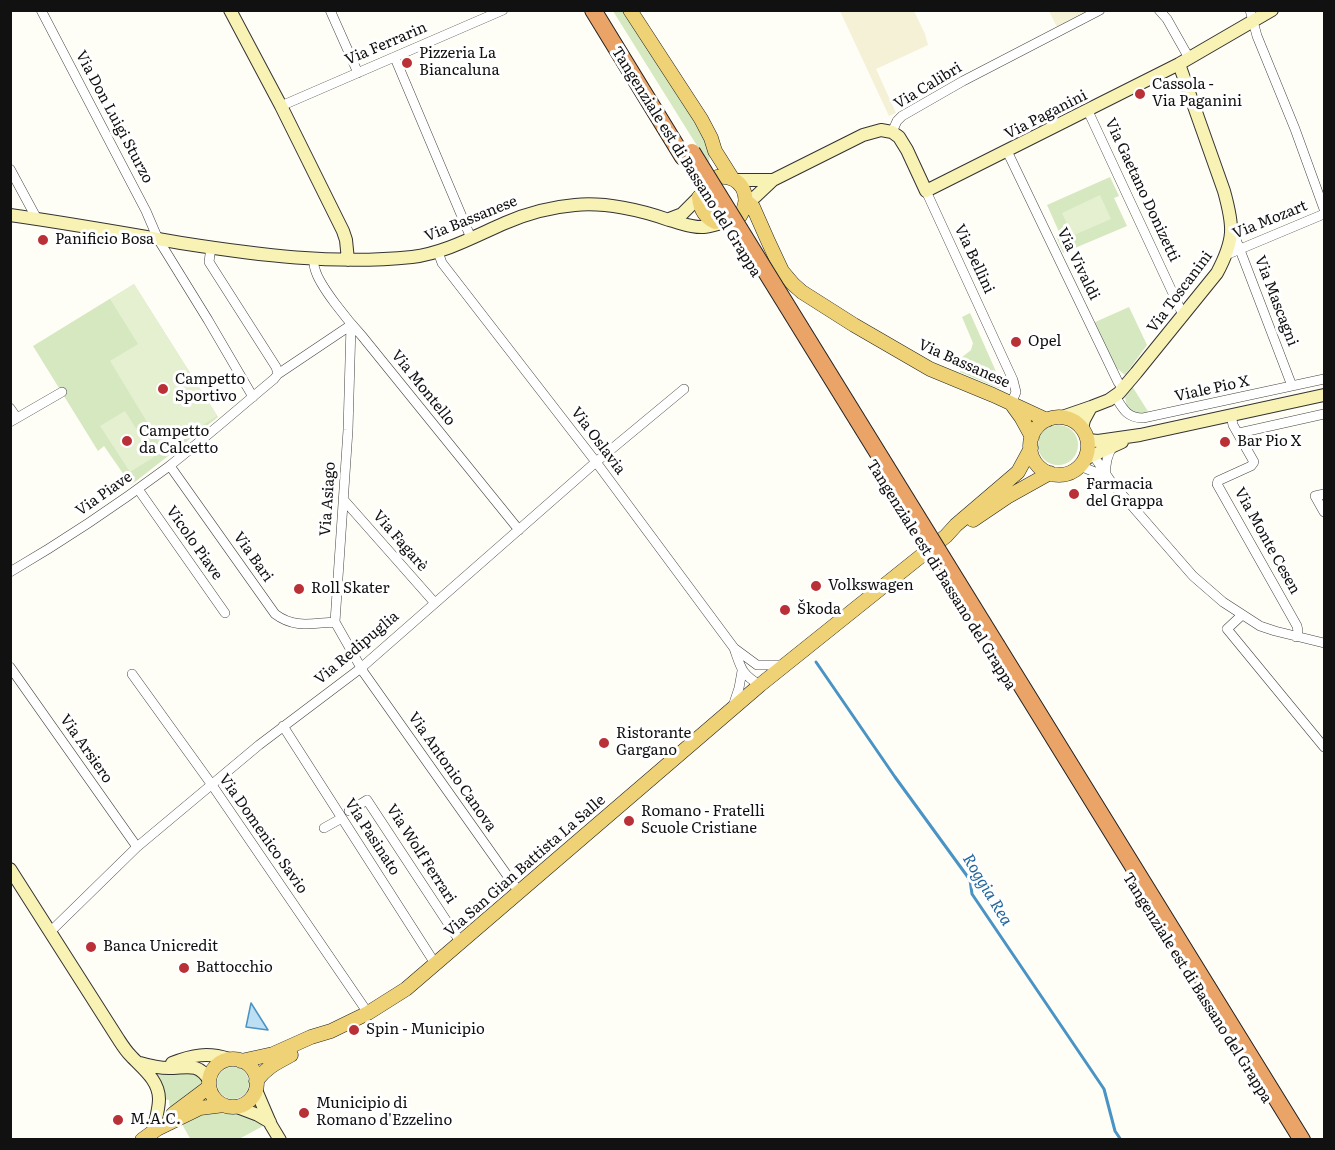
<!DOCTYPE html>
<meta charset="utf-8">
<style>
body{margin:0}
#map{position:relative;width:1335px;height:1150px;overflow:hidden;background:#fefdf6;font-family:Literata,serif}
canvas{display:block}
.frame{position:absolute;inset:0;border:12px solid #111;pointer-events:none}
</style>
<div id="map">
<canvas width="1335" height="1150"></canvas>
<div class="frame"></div>
</div>
<script>
const ctx = document.querySelector('canvas').getContext('2d');
ctx.lineJoin = 'round';
function fillPath(path, color) {
  ctx.fillStyle = color;
  ctx.fill(path, 'evenodd');
}
function stroke(path, color, width, dash) {
  ctx.strokeStyle = color;
  ctx.lineWidth = width;
  ctx.lineCap = dash ? 'butt' : 'round';
  ctx.setLineDash(dash || []);
  ctx.stroke(path);
}
function drawText(font, color, halo, rows, align = 'center') {
  ctx.font = font + ' Literata,serif';
  ctx.lineWidth = 6;
  ctx.setLineDash([]);
  ctx.textBaseline = 'middle';
  ctx.strokeStyle = halo;
  ctx.fillStyle = color;
  for (const [text, x, y, turn = 0] of rows) {
    ctx.save();
    ctx.translate(x, y);
    ctx.rotate((+turn || 0) * Math.PI / 180);
    ctx.textAlign = isNaN(turn) ? turn : align;
    if (halo) ctx.strokeText(text, 0, 0);
    ctx.fillText(text, 0, 0);
    ctx.restore();
  }
}
fillPath(new Path2D(`
 M840 11H914L925 34 928 45 876 69 896 113 889 116Z
 M1049 11H1093L1057 27Z`), '#f4f1d6');
fillPath(new Path2D(`
 M613 11H627L704 130 710 152 709 165Z
 M1110 177 1119 196 1114 198 1127 226 1063 253 1056 236 1060 234 1047 205Z
 M134 284 218 417 131 485 104 446 98 451 33 346Z
 M1129 307 1147 345 1125 375 1113 365 1093 323Z
 M970 313 1002 385 1001 387 998 388 960 372 959 364 963 361 961 358 971 350 973 343 962 317Z
 M1132 386 1149 413H1133L1127 407 1125 397Z
 M1038 445a20 20 0 1 1 40 0a20 20 0 1 1-40 0Z
 M217 1083a16 16 0 1 1 32 0a16 16 0 1 1-32 0Z
 M189 1072 198 1074 202 1080 201 1084 170 1110 169 1100 163 1099 154 1075Z
 M212 1111 247 1116 253 1118 263 1126 239 1139 191 1140 183 1126 185 1120Z`), '#d5e8c0');
fillPath(new Path2D(`
 M1100 195 1111 219 1072 236 1062 213Z
 M134 284 217 416 164 450 110 361 138 344 110 299Z
 M125 411 154 457 130 472 100 426Z`), '#e5f0d1');
const water = new Path2D(`
 M251 1003 268 1030 246 1027Z`);
fillPath(water, '#bddff3');
stroke(water, '#4993c5', 1.5);
stroke(new Path2D(`
 M816 662 895 777 970 880 972 894 1104 1089 1115 1131 1121 1140`), '#4993c5', 3);
const street = new Path2D(`
 M41 10 124 169 146 211 158 239 208 320 253 397
 M330 10 358 73
 M1159 10 1167 19 1189 58
 M1250 10 1257 36 1295 129 1324 209
 M395 58 471 238
 M281 106 503 10
 M1088 111 1183 315
 M892 132 897 121 902 116 963 81 1100 10
 M1007 151 1118 382 1123 389
 M10 169 37 219
 M926 191 1013 380 1016 392 1011 404
 M1232 229 1292 386
 M211 247 209 262 276 367 278 374
 M438 252 442 263 596 462 734 648 757 665H783
 M1226 255 1324 214
 M314 260C314 262 314 267 315 269 319 286 350 323 362 336L519 530
 M351 325 348 430 335 622 364 673 519 892
 M1115 396C1123 409 1127 418 1143 418L1324 379
 M10 408 17 418 10 422
 M1231 415 1233 425 1254 462 1251 466 1218 481 1217 484 1297 626 1298 631 1296 637
 M17 418 62 392
 M1239 433 1324 414
 M1090 453 1095 458 1112 483 1193 576 1223 602 1260 626 1275 631 1324 643
 M170 466 275 614C295 629 312 623 335 622
 M1080 466 1107 477
 M1106 475C1105 464 1107 455 1113 446
 M138 489 225 613
 M1324 494 1315 496 1324 512
 M343 499 434 602
 M10 572C65 540 117 505 168 467 204 439 239 408 274 379L278 374 351 325
 M1242 615 1227 629 1324 747
 M734 648C741 668 741 674 760 685
 M10 667 137 847
 M132 674 212 785 368 1013
 M733 706 739 688 742 671
 M283 726 436 965
 M349 811 367 800 461 943
 M324 828 342 818
 M50 932 137 847 259 745 361 668 596 462 684 389`);
const secondary = new Path2D(`
 M230 10 281 106 343 231 346 240 348 260
 M736 180H773
 M746 200 755 197 773 180 863 135 881 130 892 132 899 137 907 150 926 191 1179 64 1272 10
 M10 215C67 223 124 233 181 243 258 255 334 265 412 257 445 253 475 236 505 223 528 213 551 207 575 205 605 202 641 210 669 220 681 223 692 228 704 227 710 227 716 224 722 223
 M669 219 682 214 699 197
 M1062 417 1091 407 1109 400 1119 393 1136 373 1217 273C1235 239 1234 227 1224 191L1179 64
 M1082 428 1084 420 1091 407
 M1088 440 1098 441 1140 435 1324 395
 M1085 459 1122 442
 M10 869 117 1037C121 1043 125 1050 131 1056 142 1068 159 1080 159 1099 159 1110 155 1121 153 1132
 M140 1063C150 1066 159 1068 169 1068 187 1068 198 1062 209 1080
 M172 1063C192 1055 208 1052 229 1059
 M256 1090 271 1125 280 1140
 M237 1107 258 1115 270 1122`);
const primary = new Path2D(`
 M630 10 701 119 711 138 715 151 732 178
 M717 177C741 174 753 196 740 216
 M699 197C700 209 704 217 715 222
 M746 201 753 207 768 241 782 271 793 284 802 292 854 325 930 369 993 395 1047 420
 M1013 406 1021 417 1032 437
 M1030 446a29 29 0 1 1 58 0a29 29 0 1 1-58 0Z
 M973 520 1007 497 1050 473
 M209 1083a24 24 0 1 1 48 0a24 24 0 1 1-48 0Z
 M241 1061 273 1054 311 1037 331 1031 368 1013 406 989 760 685 946 536 956 525 1018 472 1031 448
 M256 1081C267 1067 276 1063 291 1055
 M173 1114 209 1087
 M142 1140 157 1129 200 1108 224 1105`);
const highway = new Path2D(`
 M593 10 683 157
 M997 646 1302 1140`);
stroke(street, '#444', 10);
stroke(secondary, '#333', 14);
stroke(primary, '#222', 15);
stroke(highway, '#222', 18);
stroke(street, '#fff', 9);
stroke(secondary, '#f9f2b5', 12);
stroke(primary, '#efd275', 14);
stroke(highway, '#eaa468', 16);
const highwayBridge = new Path2D(`
 M692 152 997 646`);
stroke(highwayBridge, '#222', 18, []);
stroke(highwayBridge, '#eaa468', 16);
for (const [x, y, r, color] of [
 [407,63,6,"#b93137"],
 [1140,94,6,"#b93137"],
 [43,240,6,"#b93137"],
 [1016,342,6,"#b93137"],
 [163,389,6,"#b93137"],
 [127,441,6,"#b93137"],
 [1225,442,6,"#b93137"],
 [1074,494,6,"#b93137"],
 [816,586,6,"#b93137"],
 [299,589,6,"#b93137"],
 [785,610,6,"#b93137"],
 [604,743,6,"#b93137"],
 [629,821,6,"#b93137"],
 [91,947,6,"#b93137"],
 [184,968,6,"#b93137"],
 [354,1030,6,"#b93137"],
 [304,1113,6,"#b93137"],
 [118,1120,6,"#b93137"]
]) {
  const dot = new Path2D();
  dot.arc(x, y, r, 0, 2 * Math.PI);
  ctx.fillStyle = color;
  ctx.fill(dot);
  stroke(dot, '#fff', 2);
}
drawText('15px', '#111', '#fff', [
 ["Via Ferrarin",386,44,-23],
 ["Via Calibri",928,86,-31],
 ["Via Paganini",1046,115,-27],
 ["Via Don Luigi Sturzo",114,117,62],
 ["Tangenziale est di Bassano del Grappa",686,162,58],
 ["Via Gaetano Donizetti",1142,190,65],
 ["Via Bassanese",471,219,-22],
 ["Via Mozart",1270,220,-22],
 ["Via Bellini",974,259,65],
 ["Via Vivaldi",1078,264,64],
 ["Via Toscanini",1180,292,-53],
 ["Via Mascagni",1276,301,69],
 ["Via Bassanese",964,364,24],
 ["Via Montello",423,388,51],
 ["Viale Pio X",1212,389,-12],
 ["Via Oslavia",598,441,53],
 ["Via Piave",104,494,-35],
 ["Via Asiago",328,499,-86],
 ["Via Fagarè",400,541,49],
 ["Via Monte Cesen",1267,541,61],
 ["Vicolo Piave",194,543,55],
 ["Via Bari",253,557,55],
 ["Tangenziale est di Bassano del Grappa",941,575,58],
 ["Via Redipuglia",357,648,-40],
 ["Via Arsiero",86,749,55],
 ["Via Antonio Canova",452,772,55],
 ["Via Domenico Savio",263,834,55],
 ["Via Pasinato",372,837,57],
 ["Via Wolf Ferrari",421,854,57],
 ["Via San Gian Battista La Salle",525,866,-41],
 ["Tangenziale est di Bassano del Grappa",1197,988,58]
]);
drawText('15px', '#111', '#fff', [
 ["Pizzeria La",419,54],
 ["Biancaluna",419,71],
 ["Cassola -",1152,85],
 ["Via Paganini",1152,102],
 ["Panificio Bosa",55,240],
 ["Opel",1028,342],
 ["Campetto",175,380],
 ["Sportivo",175,397],
 ["Campetto",139,432],
 ["da Calcetto",139,449],
 ["Bar Pio X",1237,442],
 ["Farmacia",1086,485],
 ["del Grappa",1086,502],
 ["Volkswagen",828,586],
 ["Roll Skater",311,589],
 ["Škoda",797,610],
 ["Ristorante",616,734],
 ["Gargano",616,751],
 ["Romano - Fratelli",641,812],
 ["Scuole Cristiane",641,829],
 ["Banca Unicredit",103,947],
 ["Battocchio",196,968],
 ["Spin - Municipio",366,1030],
 ["Municipio di",316,1104],
 ["Romano d'Ezzelino",316,1121],
 ["M.A.C.",130,1120]
], 'left');
drawText('italic 16px', '#21669c', '#fff', [
 ["Roggia Rea",987,890,59]
]);
</script>
